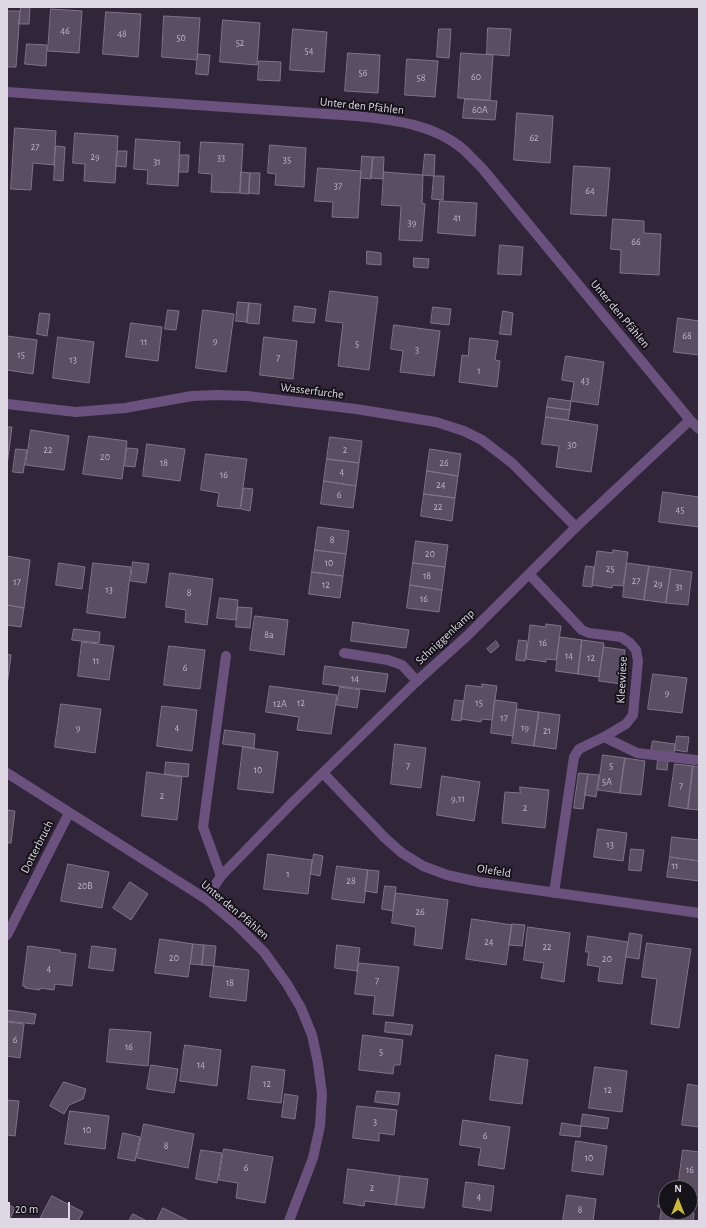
<!DOCTYPE html>
<meta charset="utf-8">
<style>
body{margin:0}
#map{position:relative;width:706px;height:1228px;overflow:hidden;background:#312639;font-family:"Alegreya Sans",sans-serif}
canvas{display:block}
.frame{position:absolute;inset:0;border:8px solid #ded7e4;pointer-events:none}
.north{position:absolute;left:658px;top:1180px;width:40px;height:40px;box-sizing:border-box;background:#16121a;border:1px solid #66616b;border-radius:50%;rotate:0deg;font-size:11px;font-weight:700;line-height:16px;text-align:center;color:#ded7e4}
.north::after{content:'';display:block;margin:auto;width:14px;height:18px;background:#cdb938;clip-path:polygon(50% 0,100% 100%,50% 72%,0 100%)}
.scale{position:absolute;left:8px;top:1202px;width:62px;height:18px;box-sizing:border-box;border:2px solid #ded7e4;border-top:0;padding-left:5px;font-size:12px;line-height:14px;white-space:nowrap;color:#ded7e4;-webkit-text-stroke:3px #16121a;paint-order:stroke}
</style>
<div id="map">
<canvas width="706" height="1228"></canvas>
<div class="frame"></div>
<div class="north">N</div>
<div class="scale">20 m</div>
</div>
<script>
const ctx = document.querySelector('canvas').getContext('2d');
ctx.lineJoin = 'round';
function fillPath(path, color) {
  ctx.fillStyle = color;
  ctx.fill(path, 'evenodd');
}
function stroke(path, color, width, dash) {
  ctx.strokeStyle = color;
  ctx.lineWidth = width;
  ctx.lineCap = dash ? 'butt' : 'round';
  ctx.setLineDash(dash || []);
  ctx.stroke(path);
}
function drawText(font, color, halo, rows, align = 'center') {
  ctx.font = font + ' "Alegreya Sans",sans-serif';
  ctx.lineWidth = 4;
  ctx.setLineDash([]);
  ctx.textBaseline = 'middle';
  ctx.strokeStyle = halo;
  ctx.fillStyle = color;
  for (const [text, x, y, turn = 0] of rows) {
    ctx.save();
    ctx.translate(x, y);
    ctx.rotate((+turn || 0) * Math.PI / 180);
    ctx.textAlign = isNaN(turn) ? turn : align;
    if (halo) ctx.strokeText(text, 0, 0);
    ctx.fillText(text, 0, 0);
    ctx.restore();
  }
}
const building = new Path2D(`
 M21 7H30L29 24H19Z
 M51 9 82 11 79 53 48 51Z
 M7 11H20L16 67H7Z
 M106 12 141 14 138 57 103 54Z
 M164 16 200 18 197 60 162 57Z
 M223 20 260 23 257 65 220 62Z
 M488 28 511 29 509 56 487 54Z
 M293 29 327 32 324 72 290 70Z
 M439 29H451L449 58 437 57Z
 M27 44 47 45 46 66 25 64Z
 M348 53 380 55 378 93 345 91Z
 M461 53 493 55 490 100 458 98Z
 M198 54 210 55 208 75 196 74Z
 M407 59 438 61 435 97 405 95Z
 M259 61 281 62 280 81 258 80Z
 M465 99 497 101 495 120 463 118Z
 M517 113 553 116 550 163 514 160Z
 M15 128 56 131 54 165 33 163 31 190 11 189Z
 M75 133 118 136 115 183 84 181 85 164 73 163Z
 M136 139 180 142 178 186 147 184 148 170 134 169Z
 M201 142 243 144 240 193 211 192 212 174 199 173Z
 M270 145 306 148 304 187 275 185 276 174 268 173Z
 M56 146 65 147 63 181 54 180Z
 M118 151H127L126 167 116 166Z
 M425 154 435 155 434 176 423 175Z
 M180 155H189L188 172H179Z
 M362 156 373 157 371 179 361 178Z
 M373 157H384L383 179 371 178Z
 M574 166 610 168 606 216 571 214Z
 M318 168 361 171 358 218 332 217 333 202 315 201Z
 M241 172 250 173 249 194 240 193Z
 M384 172 423 175 422 203 425 204 422 241 399 240 401 206 382 205Z
 M250 173H260L259 194 249 193Z
 M434 176H444L443 200 432 199Z
 M440 201 477 203 475 236 438 233Z
 M613 219 644 221V233L661 234 659 275 620 273 621 250 611 249Z
 M500 245 523 247 521 275 498 274Z
 M367 251 381 253V265L367 264Z
 M414 258 429 259 428 268 414 267Z
 M330 291 378 297 369 370 338 366 343 323 326 321Z
 M238 302 249 303 247 322 236 321Z
 M249 303 261 304 259 324 247 323Z
 M295 306 316 309 314 323 293 321Z
 M433 307 451 309 449 325 431 323Z
 M168 310 179 311 176 330 165 329Z
 M203 310 234 314 226 372 196 368Z
 M503 311 513 313 511 335 500 334Z
 M40 313 50 314 47 336 37 334Z
 M678 318 699 321V355L674 352Z
 M131 323 162 327 158 361 126 357Z
 M394 325 440 331 434 376 400 372 403 351 391 349Z
 M7 336 37 340 33 374 7 370Z
 M58 337 94 342 89 383 53 378Z
 M264 337 297 341 293 379 260 375Z
 M470 338 498 341 495 360 500 361 497 387 459 382 462 355 468 356Z
 M566 356 604 362 598 405 571 401 574 382 562 380Z
 M549 398 571 401 570 410 547 407Z
 M547 407 570 410 568 420 546 417Z
 M546 417 598 425 591 472 556 467 559 446 542 444Z
 M7 427H12L7 465Z
 M31 430 69 436 64 470 26 465Z
 M89 436 127 441 122 479 83 474Z
 M330 437 362 441 359 463 327 459Z
 M147 444 185 449 180 481 143 476Z
 M127 448 138 449 135 467 125 466Z
 M16 449 27 450 23 473 13 472Z
 M430 449 461 454 458 476 427 471Z
 M206 454 247 459 240 509 217 506 219 493 201 490Z
 M327 459 359 463 356 486 324 481Z
 M427 471 458 476 455 498 424 494Z
 M324 481 356 486 353 508 321 504Z
 M244 488 253 489 250 511 241 509Z
 M663 492 699 497V527L659 522Z
 M424 494 455 498 452 521 421 516Z
 M318 527 349 531 346 554 315 550Z
 M416 541 448 545 445 567 413 563Z
 M315 550 346 554 343 576 312 572Z
 M613 550 628 552 623 586 613 585 612 588 592 585 597 551 613 553Z
 M7 556 30 560 24 608 7 605Z
 M133 562 149 564 146 583 131 581Z
 M59 563 85 567 82 589 56 585Z
 M93 563 131 567 125 618 87 613Z
 M413 563 445 567 442 590 410 585Z
 M627 563 649 566 644 600 623 597Z
 M586 566 594 567 592 587 583 586Z
 M649 566 671 569 666 603 644 600Z
 M671 569 692 572 688 605 666 603Z
 M312 572 343 576 340 598 309 594Z
 M170 573 213 579 207 625 185 622 186 610 166 607Z
 M410 585 442 590 439 612 407 608Z
 M220 598 238 600 236 620 217 618Z
 M7 605 24 608 21 627 7 625Z
 M238 607 252 608 250 628 236 627Z
 M255 616 288 620 284 655 250 650Z
 M353 622 409 630 406 648 351 641Z
 M546 624 561 626 556 660 546 659V662L526 659 530 625 546 627Z
 M74 629 100 632 99 643 72 640Z
 M560 637 582 640 578 674 556 671Z
 M519 640 527 641 525 661 516 660Z
 M582 640 604 643 599 677 578 674Z
 M496 641 499 646 491 653 487 649Z
 M82 642 114 646 109 680 78 676Z
 M169 646 205 650 200 689 164 685Z
 M604 647 625 650 621 684 599 681Z
 M7 654 11 655 7 686Z
 M325 666 388 674 385 692 323 684Z
 M653 674 687 678 682 713 648 709Z
 M482 684 497 686 492 720 482 719 481 722 461 719 466 685 482 687Z
 M270 686 337 695 331 734 297 730 299 717 266 712Z
 M340 687 360 690 357 708 337 705Z
 M455 700 463 701 461 721 452 720Z
 M495 700 517 703 513 736 491 733Z
 M61 704 101 709 95 753 55 747Z
 M162 706 197 710 192 751 157 746Z
 M517 709 539 712 534 746 512 743Z
 M539 712 560 715 556 749 534 746Z
 M225 730 255 734 254 748 223 744Z
 M677 736 689 737 687 752 675 750Z
 M653 741 675 744 674 753 651 751Z
 M395 744 426 748 421 788 391 784Z
 M243 747 278 752 273 793 238 789Z
 M603 755 625 758 620 793 598 790Z
 M625 758 645 761 641 795 620 793Z
 M658 760 668 761 667 770 657 769Z
 M166 762 189 764 188 777 165 774Z
 M675 764 693 766 688 809 669 806Z
 M693 766 699 767V810L688 809Z
 M147 772 182 777 177 820 142 816Z
 M579 773 588 774 583 809 574 808Z
 M588 774 599 775 596 797 585 795Z
 M442 776 480 782 474 821 437 815Z
 M520 787 549 790 545 828 502 823 505 792 520 793Z
 M7 810 15 811 11 843H7Z
 M598 829 627 833 623 861 594 857Z
 M672 837 699 840V861L670 857Z
 M631 849 644 850 641 871 629 870Z
 M268 854 312 860 308 894 264 889Z
 M314 854 323 856 320 876 311 874Z
 M670 857 699 861V881L667 877Z
 M68 864 109 872 102 908 61 901Z
 M337 866 368 870 364 903 332 899Z
 M368 870 379 871 377 893 365 891Z
 M130 882 148 894 131 920 113 908Z
 M385 886 396 887 393 911 382 909Z
 M396 893 448 900 442 949 414 945 416 927 392 923Z
 M472 919 512 925 506 965 466 959Z
 M512 924 525 925 522 946 509 945Z
 M528 927 570 933 564 982 541 978 544 963 524 960Z
 M630 933 642 935 639 959 626 957Z
 M588 936 628 942 622 984 598 981 600 967 587 965 589 952H586Z
 M160 939 193 944 188 977 155 973Z
 M647 943 691 949 679 1028 651 1024 657 979 642 977Z
 M193 944 204 945 202 965 191 964Z
 M204 945 216 946 214 966 202 965Z
 M337 945 360 948 357 971 335 968Z
 M28 946 60 950V952L76 954 72 986 55 984 54 990 40 988V990L25 988V986H23Z
 M92 946 116 949 113 971 89 968Z
 M359 963 399 967 393 1016 373 1014 375 996 355 994Z
 M214 966 249 970 246 1001 210 997Z
 M7 1010 36 1014 34 1024 7 1021Z
 M7 1022 24 1024 20 1058 7 1056Z
 M386 1022 413 1025 411 1035 385 1032Z
 M110 1029 151 1032 148 1066 107 1062Z
 M363 1035 403 1040 400 1065H394L393 1074 359 1070Z
 M185 1045 221 1050 217 1086 180 1081Z
 M496 1055 528 1060 522 1104 490 1100Z
 M151 1065 178 1069 174 1093 147 1089Z
 M252 1066 285 1070 281 1103 248 1099Z
 M595 1067 627 1071 622 1112 589 1108Z
 M64 1082 86 1089 83 1099 69 1105 64 1114 50 1106Z
 M688 1084 699 1086V1127L682 1125Z
 M377 1091 400 1093 398 1105 375 1102Z
 M285 1094 298 1096 295 1119 282 1117Z
 M7 1100 19 1101 15 1136 7 1135Z
 M357 1106 397 1110 394 1135 379 1133V1141L353 1138Z
 M70 1111 109 1116 105 1149 65 1144Z
 M583 1114 609 1118 607 1129 581 1126Z
 M463 1120 510 1127 504 1169 478 1165 481 1148 460 1145Z
 M562 1123 581 1126 580 1137 560 1135Z
 M144 1124 194 1134 188 1168 137 1158Z
 M123 1133 140 1137 135 1161 118 1158Z
 M576 1141 607 1146 603 1175 572 1171Z
 M224 1149 273 1157 265 1203 236 1198 238 1183 219 1180Z
 M201 1150 222 1153 217 1183 196 1179Z
 M683 1150 699 1152V1195L690 1194V1188H678Z
 M348 1169 400 1176 396 1205 365 1201 364 1206 344 1203Z
 M400 1176 428 1179 424 1208 396 1205Z
 M466 1182 494 1186 491 1211 463 1207Z
 M661 1192H666V1200L660 1199Z
 M567 1195 596 1199 593 1221H563Z
 M52 1196 83 1212 78 1221H39Z
 M660 1199 666 1200V1208L658 1207Z
 M7 1204 15 1208 9 1221H7Z
 M163 1208 189 1221H157Z
 M662 1208 666 1209V1212L694 1213 693 1221H660Z
 M133 1214 147 1221H129Z`);
fillPath(building, '#5a4e63');
stroke(building, '#80738a', 1);
stroke(new Path2D(`
 M344 653 388 660 402 665 417 681
 M604 737 637 753 696 760
 M221 876 203 827 226 656`), '#6b527e', 10);
stroke(new Path2D(`
 M7 92 356 116C394 120 434 124 464 150 470 156 476 162 482 168L690 420 699 429
 M7 404 76 412 125 408 192 396 219 395 247 396 356 409 436 422 464 431 482 440 512 463 576 527
 M529 574 582 630 589 633 621 637 630 643 636 650 638 661 633 715 626 724 604 737 579 749 574 757 554 893
 M7 773 206 899 237 925 264 952 287 984 301 1008 312 1035 318 1063 322 1094 320 1126 313 1158 289 1221
 M323 773 385 838 402 853 423 866 447 875 479 882 699 913
 M206 899 221 876 293 802 417 681 467 636 576 527 690 420
 M7 935 69 813`), '#6b527e', 10);
drawText('10px', '#bdb5c4', null, [
 ["46",65,31],
 ["48",122,34],
 ["50",181,38],
 ["52",240,43],
 ["54",309,51],
 ["56",363,73],
 ["60",476,77],
 ["58",421,78],
 ["60A",480,110],
 ["62",534,138],
 ["27",35,147],
 ["29",95,157],
 ["33",221,158],
 ["35",287,160],
 ["31",157,162],
 ["37",338,186],
 ["64",590,191],
 ["41",457,218],
 ["39",412,223],
 ["66",636,242],
 ["68",687,336],
 ["9",215,341],
 ["11",144,342],
 ["5",357,344],
 ["3",417,350],
 ["15",21,355],
 ["7",278,358],
 ["13",73,360],
 ["1",479,371],
 ["43",585,381],
 ["30",572,445],
 ["22",48,450],
 ["2",345,450],
 ["20",105,457],
 ["18",164,463],
 ["26",444,463],
 ["4",342,472],
 ["16",224,475],
 ["24",441,485],
 ["6",339,495],
 ["22",438,507],
 ["45",680,510],
 ["8",332,540],
 ["20",430,554],
 ["10",329,563],
 ["25",610,569],
 ["18",427,576],
 ["27",636,581],
 ["17",17,582],
 ["29",658,584],
 ["12",326,585],
 ["31",679,587],
 ["13",109,590],
 ["8",189,593],
 ["16",424,599],
 ["8a",269,635],
 ["16",543,643],
 ["14",569,656],
 ["12",591,658],
 ["11",96,661],
 ["6",185,668],
 ["14",355,679],
 ["9",667,693],
 ["12",301,703],
 ["15",479,703],
 ["12A",280,704],
 ["17",504,718],
 ["9",78,728],
 ["4",177,728],
 ["19",525,728],
 ["21",547,731],
 ["7",408,766],
 ["5",611,766],
 ["10",258,770],
 ["5A",607,782],
 ["7",681,786],
 ["2",162,796],
 ["9,11",458,799],
 ["2",525,808],
 ["13",610,845],
 ["11",675,866],
 ["1",288,874],
 ["28",351,881],
 ["20B",85,886],
 ["26",420,912],
 ["24",489,942],
 ["22",547,947],
 ["20",174,958],
 ["20",607,959],
 ["4",49,969],
 ["7",377,981],
 ["18",230,983],
 ["6",15,1040],
 ["16",129,1047],
 ["5",381,1052],
 ["14",201,1065],
 ["12",267,1084],
 ["12",608,1090],
 ["3",375,1122],
 ["10",87,1130],
 ["6",485,1136],
 ["8",166,1146],
 ["10",589,1158],
 ["6",246,1168],
 ["16",690,1170],
 ["2",372,1188],
 ["4",479,1197],
 ["8",580,1210]
]);
drawText('12px', '#ded7e4', '#16121a', [
 ["Unter den Pfählen",362,106,6],
 ["Unter den Pfählen",620,314,50],
 ["Wasserfurche",312,391,7],
 ["Schniggenkamp",445,637,-43],
 ["Kleewiese",622,680,-87],
 ["Dotterbruch",37,847,-63],
 ["Olefeld",494,871,9],
 ["Unter den Pfählen",235,910,40]
]);
</script>
